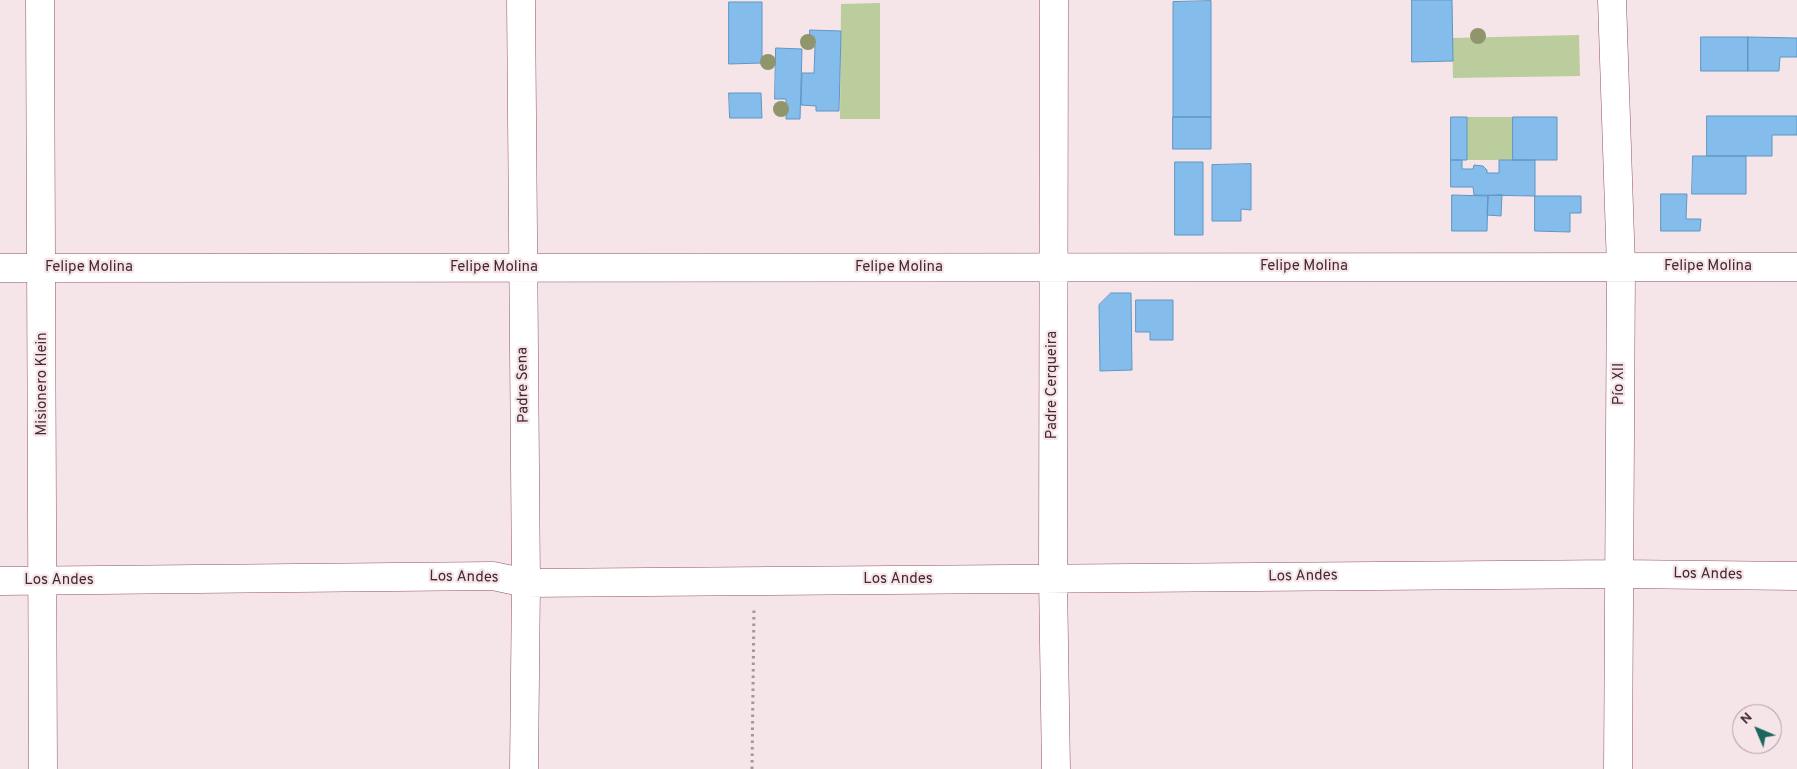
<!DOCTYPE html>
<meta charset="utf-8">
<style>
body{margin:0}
#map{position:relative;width:1797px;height:769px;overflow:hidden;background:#f5e5e8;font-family:Overpass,sans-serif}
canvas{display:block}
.north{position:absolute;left:1732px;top:704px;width:50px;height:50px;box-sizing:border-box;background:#f5e5e8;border:1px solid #af9a9e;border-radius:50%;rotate:315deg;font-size:14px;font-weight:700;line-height:20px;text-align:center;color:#462930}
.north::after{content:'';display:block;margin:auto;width:18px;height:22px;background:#1c665e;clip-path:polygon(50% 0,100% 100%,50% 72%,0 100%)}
</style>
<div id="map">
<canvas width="1797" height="769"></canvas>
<div class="north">N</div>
</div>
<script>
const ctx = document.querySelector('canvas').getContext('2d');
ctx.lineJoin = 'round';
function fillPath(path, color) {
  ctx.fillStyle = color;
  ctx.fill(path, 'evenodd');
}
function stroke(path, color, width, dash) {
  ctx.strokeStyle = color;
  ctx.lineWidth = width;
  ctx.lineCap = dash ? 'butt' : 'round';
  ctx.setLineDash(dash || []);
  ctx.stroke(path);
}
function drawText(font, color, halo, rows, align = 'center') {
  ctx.font = font + ' Overpass,sans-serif';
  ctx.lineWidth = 4.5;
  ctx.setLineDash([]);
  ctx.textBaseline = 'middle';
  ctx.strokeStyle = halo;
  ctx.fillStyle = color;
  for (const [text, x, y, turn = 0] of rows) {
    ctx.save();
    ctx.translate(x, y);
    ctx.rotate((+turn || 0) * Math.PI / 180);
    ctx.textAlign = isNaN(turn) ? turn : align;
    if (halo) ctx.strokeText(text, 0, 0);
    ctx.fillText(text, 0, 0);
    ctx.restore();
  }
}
fillPath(new Path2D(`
 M880 3V119H840L841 4Z
 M1579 35 1580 76 1453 78 1452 38Z
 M1467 117H1513V160H1467Z`), '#bbcc9d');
const building = new Path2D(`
 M1412 0H1452L1453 61 1412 62Z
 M1211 1V117H1173V2Z
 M729 2H762V63L729 64Z
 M810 30 841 31 839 111H816V106L801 105 802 73H814L815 46H810Z
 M1701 37H1748V71H1701Z
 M1748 37 1797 38V57H1780L1779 71H1748Z
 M776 48 802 49 800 119H786V99H775Z
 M729 93H761L762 118H730Z
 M1707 116H1797V135H1772V156H1707Z
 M1173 117H1211V149H1173Z
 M1451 117H1467V160H1451Z
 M1513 117H1557V160H1513Z
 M1693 156H1746V194H1692Z
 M1451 160H1462V169H1473L1474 165 1483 166 1487 170V173H1499V160H1535V196L1474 195 1473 187H1451Z
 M1175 162H1203V235H1175Z
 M1251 164V210L1241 209V221H1212V165Z
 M1661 194H1687L1686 219H1701L1700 231H1661Z
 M1452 195 1488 196 1487 231H1452Z
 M1502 195 1501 216 1487 215 1488 196Z
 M1535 196H1581V213H1570V232L1535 231Z
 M1111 293H1131L1132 370 1100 371 1099 305Z
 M1136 300H1173V340H1150V332H1136Z`);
fillPath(building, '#84bceb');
stroke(building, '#5f96c3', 1);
const minor = new Path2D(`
 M40 0 43 769
 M521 0 526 583 524 769
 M1054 0 1053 579 1056 769
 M1612 0 1621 267 1618 769
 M0 268 1797 267
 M0 581 493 576 526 583 1620 574 1797 576`);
stroke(minor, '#935263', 29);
stroke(new Path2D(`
 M752 769 754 607`), '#a89397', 3, [2.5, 4]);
stroke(minor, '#fff', 28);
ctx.fillStyle = '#91956b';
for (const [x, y] of [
 [1478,36],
 [808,42],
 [768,62],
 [781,109]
]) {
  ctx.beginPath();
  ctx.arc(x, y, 8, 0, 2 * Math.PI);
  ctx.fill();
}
drawText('15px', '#462930', '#f5e5e8', [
 ["Felipe Molina",1304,267],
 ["Felipe Molina",1708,267],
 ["Felipe Molina",89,268],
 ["Felipe Molina",494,268],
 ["Felipe Molina",899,268],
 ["Misionero Klein",43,384,-90],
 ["Pío XII",1620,384,-90],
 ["Padre Sena",524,385,-91],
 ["Padre Cerqueira",1053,385,-90],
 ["Los Andes",1708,575,1],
 ["Los Andes",1303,577,-1],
 ["Los Andes",464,578,1],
 ["Los Andes",898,580],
 ["Los Andes",59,581]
]);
</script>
